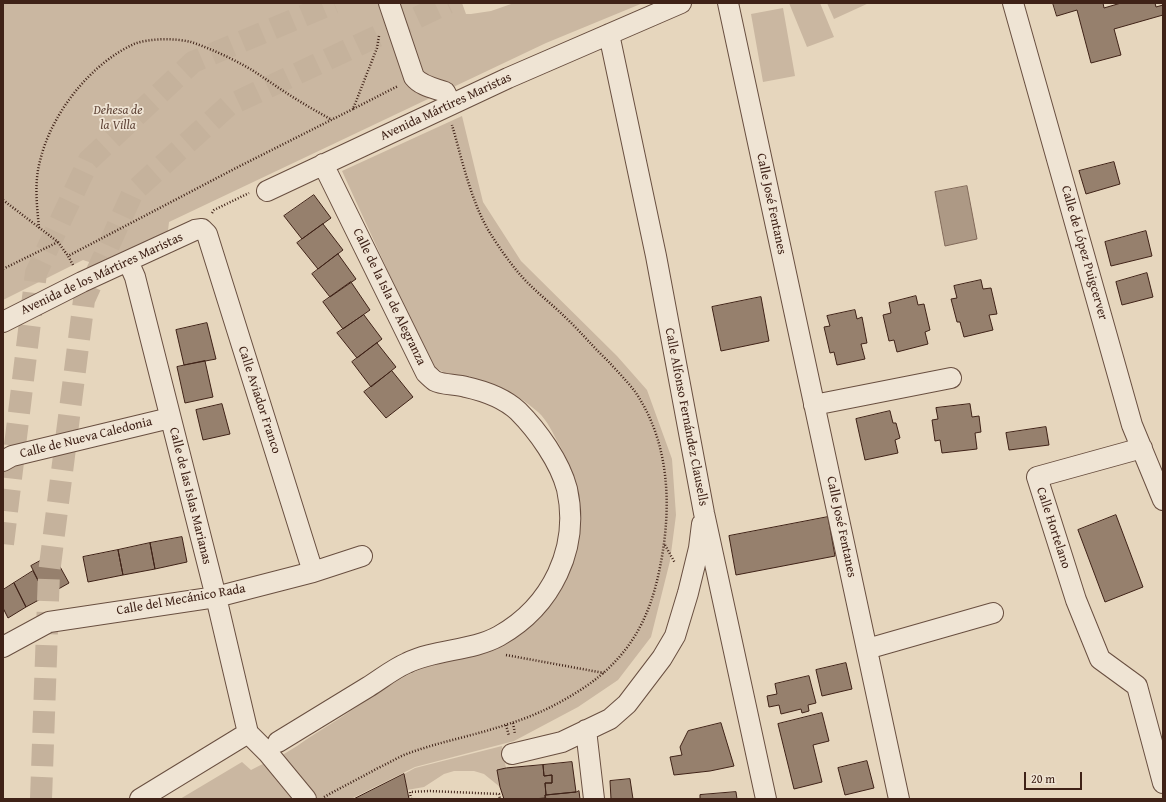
<!DOCTYPE html>
<meta charset="utf-8">
<style>
body{margin:0}
#map{position:relative;width:1166px;height:802px;overflow:hidden;background:#e6d6bd;font-family:"Gentium Book Plus",serif}
canvas{display:block}
.frame{position:absolute;inset:0;border:4px solid #3f2217;pointer-events:none}
.scale{position:absolute;left:1024px;top:772px;width:58px;height:18px;box-sizing:border-box;border:2px solid #3f2217;border-top:0;padding-left:5px;font-size:12px;line-height:14px;white-space:nowrap;color:#3f2217;-webkit-text-stroke:3px #efe4d4;paint-order:stroke}
</style>
<div id="map">
<canvas width="1166" height="802"></canvas>
<div class="frame"></div>
<div class="scale">20 m</div>
</div>
<script>
const ctx = document.querySelector('canvas').getContext('2d');
ctx.lineJoin = 'round';
function fillPath(path, color) {
  ctx.fillStyle = color;
  ctx.fill(path, 'evenodd');
}
function stroke(path, color, width, dash) {
  ctx.strokeStyle = color;
  ctx.lineWidth = width;
  ctx.lineCap = dash ? 'butt' : 'round';
  ctx.setLineDash(dash || []);
  ctx.stroke(path);
}
function drawText(font, color, halo, rows, align = 'center') {
  ctx.font = font + ' "Gentium Book Plus",serif';
  ctx.lineWidth = 3.5;
  ctx.setLineDash([]);
  ctx.textBaseline = 'middle';
  ctx.strokeStyle = halo;
  ctx.fillStyle = color;
  for (const [text, x, y, turn = 0] of rows) {
    ctx.save();
    ctx.translate(x, y);
    ctx.rotate((+turn || 0) * Math.PI / 180);
    ctx.textAlign = isNaN(turn) ? turn : align;
    if (halo) ctx.strokeText(text, 0, 0);
    ctx.fillText(text, 0, 0);
    ctx.restore();
  }
}
fillPath(new Path2D(`
 M3 3H462L466 14H471L491 11 514 3H643L546 43 169 222 168 231 98 265 83 260 3 300Z
 M789 3H820L834 37 807 47Z
 M827 3H869L834 19Z
 M783 8 795 76 763 82 751 14Z
 M462 116 483 202 521 261 617 356 647 390 672 459 676 515 670 561 651 637 618 680 578 707 514 741 415 767 351 799H180L242 762 251 770C262 764 273 759 284 754 293 749 301 743 310 737 329 725 348 713 367 700 379 692 391 684 404 677 421 668 440 662 459 658 478 653 492 652 510 641 579 599 598 516 560 446 553 434 548 421 538 412 526 402 513 392 498 387 483 382 463 381 449 375 442 372 437 368 431 365L342 171Z
 M502 746 506 768 497 770 500 787 484 774 474 771H454L444 774 424 787 407 790 404 774 415 768Z`), '#cab7a1');
const water = new Path2D(`
 M967 186 977 239 945 246 935 192Z`);
fillPath(water, '#ad9985');
stroke(water, '#816959', 1);
const building = new Path2D(`
 M1053 3H1103L1104 8 1121 3H1155L1156 7 1163 5V15L1114 29 1121 55 1091 63 1077 10 1057 16Z
 M1114 162 1120 184 1086 194 1079 171Z
 M314 195 331 218 302 239 284 216Z
 M323 224 343 250 318 269 297 243Z
 M1146 231 1152 256 1111 266 1105 242Z
 M338 254 356 279 330 297 312 274Z
 M1147 273 1153 297 1122 305 1116 282Z
 M981 280 983 289 991 288 997 314 989 315 993 330 964 337 960 322H957L951 299 957 298 954 286Z
 M351 282 370 310 343 329 323 302Z
 M916 296 918 305 924 304 930 330 925 332 928 344 897 352 894 340 889 341 883 315 891 313 889 303Z
 M761 297 769 341 721 351 712 307Z
 M855 310 857 319 862 317 867 343 861 344 865 359 837 365 834 352 830 353 824 327 830 326 827 316Z
 M364 315 382 339 357 358 337 333Z
 M207 323 216 359 184 365 176 330Z
 M377 343 396 367 371 387 352 362Z
 M205 361 213 397 185 403 177 367Z
 M392 371 413 397 386 418 364 392Z
 M222 404 230 434 203 440 196 410Z
 M970 404 972 417 979 416 981 432 975 433 977 449 942 453 940 440 935 441 932 420 938 419 936 408Z
 M890 411 893 423H896L900 438 895 440 898 453 865 460 856 419Z
 M1046 427 1049 445 1009 450 1006 433Z
 M1116 515 1143 587 1105 602 1078 530Z
 M828 517 835 556 736 575 729 536Z
 M182 537 187 562 155 569 150 543Z
 M150 543 155 569 123 575 118 550Z
 M118 550 123 575 88 582 83 557Z
 M53 554 69 583 46 596 31 566Z
 M33 571 46 596 26 607 14 583Z
 M14 583 26 607 8 618 3 608V590Z
 M846 663 852 689 822 696 816 670Z
 M809 676 816 703 808 705 809 711 802 713 801 709 781 714 779 705 769 707 767 696 777 694 775 684Z
 M822 713 829 741 813 745 822 782 794 789 778 724Z
 M721 723 734 766 710 771 674 775 670 757 682 755 680 747 688 731Z
 M867 761 874 788 845 795 838 768Z
 M572 762 576 792 546 795 545 783H552V775L544 776 543 765Z
 M543 765 544 776 552 775V783H545L546 795H545V798L533 799H504L500 787 497 770 506 768Z
 M404 774 409 799H354Z
 M630 779 633 799H611L610 781Z
 M579 791 580 799H546L545 795 576 792Z
 M736 792 737 799H700V795Z`);
fillPath(building, '#96806d');
stroke(building, '#3f2217', 1);
stroke(new Path2D(`
 M3 544 36 273 89 160 193 62 334 3
 M41 799 49 573 84 300 133 192 228 106 448 3`), '#c5b29c', 22, [22, 11]);
const minor = new Path2D(`
 M389 3 414 77C421 86 434 88 445 92L451 104
 M728 3 899 799
 M1013 3 1132 425 1163 500
 M609 34 656 256 704 513 766 799
 M267 191 508 78 681 3
 M128 261 135 277 216 597 248 733
 M3 322 82 282 195 230 202 229 207 234 313 572
 M814 405 951 378
 M1142 448 1037 477 1076 600 1100 659 1137 686 1163 783
 M3 461 12 456 170 418
 M3 647 49 622 216 597 313 572 362 556
 M867 649 993 613
 M586 730 594 799
 M248 733 268 753 306 799
 M278 742C308 724 338 705 368 687 381 679 393 669 407 663 436 649 472 651 499 636 552 606 580 548 567 489 560 462 538 431 518 411 504 398 484 391 466 387 457 384 442 385 435 381 432 379 429 376 426 373L323 164
 M512 754 562 742 610 719 627 704 662 658 675 636 688 593 699 548 702 524
 M140 799 248 733`);
stroke(minor, '#694f40', 22);
stroke(new Path2D(`
 M379 36 377 48 353 109 398 86
 M3 200 58 242 68 256
 M212 213 214 210 249 193
 M39 228C37 206 34 183 40 161 51 114 90 64 134 44 150 38 175 38 191 42 212 49 233 59 252 70 263 77 274 85 285 92 300 102 316 111 332 120
 M73 265 68 256 236 168 353 109
 M3 269 58 242
 M665 545 675 563
 M506 655 604 673
 M513 723 515 734
 M506 725 509 736
 M324 797C342 787 360 778 378 768 387 764 395 759 404 755 437 742 474 736 508 724 535 716 561 703 585 687 629 657 650 619 660 567 672 508 670 444 636 393 628 382 617 371 608 361 593 347 580 331 565 317 554 306 541 296 530 285 516 272 500 249 490 233 471 202 462 159 452 125
 M411 799 410 792 430 791 499 794 500 799`), '#3f2217', 2.5, [1, 2]);
stroke(minor, '#efe4d4', 20);
drawText('13px', '#3f2217', '#efe4d4', [
 ["Avenida Mártires Maristas",446,107,-25],
 ["Calle José Fentanes",771,204,78],
 ["Calle de López Puigcerver",1084,253,74],
 ["Avenida de los Mártires Maristas",102,274,-25],
 ["Calle de la Isla de Alegranza",389,297,64],
 ["Calle Aviador Franco",259,400,72],
 ["Calle Alfonso Fernández Clausells",686,417,79],
 ["Calle de Nueva Caledonia",86,438,-14],
 ["Calle de las Islas Marianas",190,496,76],
 ["Calle José Fentanes",841,527,78],
 ["Calle Hortelano",1053,528,72],
 ["Calle del Mecánico Rada",181,600,-10]
]);
drawText('italic 13px', '#62473a', '#efe4d4', [
 ["Dehesa de",118,111],
 ["la Villa",118,126]
]);
</script>
